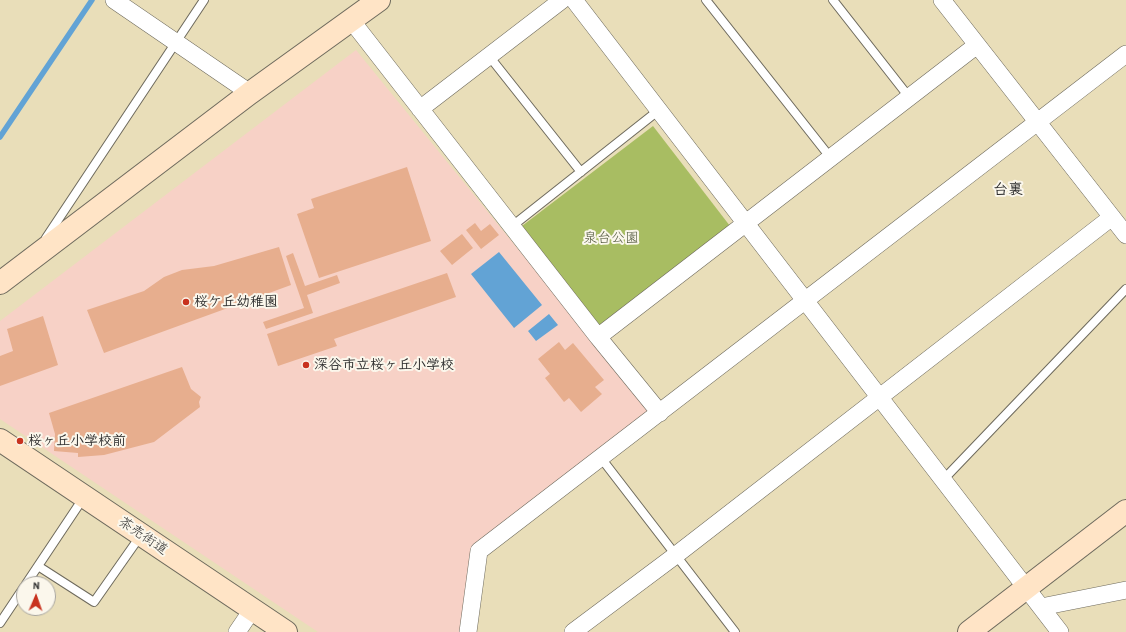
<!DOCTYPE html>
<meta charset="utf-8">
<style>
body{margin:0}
#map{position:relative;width:1126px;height:632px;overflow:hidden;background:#e9deb9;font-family:"Patrick Hand",sans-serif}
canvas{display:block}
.north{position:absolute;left:16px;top:576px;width:40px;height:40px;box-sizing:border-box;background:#fbf7ec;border:1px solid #a8a59f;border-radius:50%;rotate:2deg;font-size:11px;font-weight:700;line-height:16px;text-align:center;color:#2b2b2b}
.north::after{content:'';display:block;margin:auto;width:14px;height:18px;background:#c8321e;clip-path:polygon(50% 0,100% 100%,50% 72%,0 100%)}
</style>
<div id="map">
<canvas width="1126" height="632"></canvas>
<div class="north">N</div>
</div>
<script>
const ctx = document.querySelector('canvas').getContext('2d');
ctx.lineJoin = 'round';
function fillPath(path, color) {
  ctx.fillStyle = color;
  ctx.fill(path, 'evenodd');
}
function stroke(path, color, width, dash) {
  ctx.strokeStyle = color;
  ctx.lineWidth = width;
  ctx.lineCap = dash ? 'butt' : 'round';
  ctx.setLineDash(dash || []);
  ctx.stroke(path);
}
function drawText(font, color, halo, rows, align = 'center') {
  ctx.font = font + ' "Patrick Hand","Klee One",sans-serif';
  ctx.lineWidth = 4;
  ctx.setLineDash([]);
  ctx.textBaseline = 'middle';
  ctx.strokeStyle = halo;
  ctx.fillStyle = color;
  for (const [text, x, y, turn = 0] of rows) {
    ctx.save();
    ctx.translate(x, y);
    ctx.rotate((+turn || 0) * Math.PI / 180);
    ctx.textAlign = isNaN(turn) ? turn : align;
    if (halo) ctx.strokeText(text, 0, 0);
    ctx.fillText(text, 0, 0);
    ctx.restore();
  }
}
fillPath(new Path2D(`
 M356 50 649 410 473 548 462 632H318L0 419V321Z`), '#f7d1c6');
fillPath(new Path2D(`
 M653 126 730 226 600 328 518 229Z`), '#a8bd62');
fillPath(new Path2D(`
 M499 252 542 305 514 328 471 274Z
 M549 314 558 325 536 341 528 331Z`), '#62a3d5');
stroke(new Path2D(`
 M0 137 92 0`), '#62a3d5', 5.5);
fillPath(new Path2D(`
 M407 167 431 241 319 278 297 214 314 208 311 199Z
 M475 223 481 231 490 224 499 235 481 249 466 230Z
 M462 234 473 248 452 265 440 251Z
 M279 247 291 285 104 353 87 310 144 291 164 277 182 270 214 266Z
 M293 253 305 286 337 275 340 283 307 295 313 313 266 329 263 322 304 308 286 256Z
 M447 273 456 297 334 339 337 346 278 366 267 334Z
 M43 316 58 365 0 386V356L13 351 7 329Z
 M559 342 565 350 573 343 604 380 595 387 602 394 581 412 569 398 564 402 545 378 550 374 538 359Z
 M182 367 191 389 201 397 199 402 200 407 154 442 104 455 78 457V453L54 451 55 434 49 413Z`), '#e7ae8e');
const lane = new Path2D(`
 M706 0 830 157
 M833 0 909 97
 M489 56 581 172
 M511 227 659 110
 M46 238 204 0
 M601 458 735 632
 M943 480 1126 289
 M38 566 94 602 141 535
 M26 584 84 497
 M0 623 24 587`);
const street = new Path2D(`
 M114 0 250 93
 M574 0 1060 632
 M942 0 1126 235
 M351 20 598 337 660 413
 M420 109 562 0
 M598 337 977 45
 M1041 607 1126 590
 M237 632 252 610
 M468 632 479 551 1126 54
 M573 632 676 555 1112 217`);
const secondary = new Path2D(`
 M0 283 250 93 379 0
 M0 440 286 632
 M969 632 1126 511`);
stroke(lane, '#6e6a5d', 10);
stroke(street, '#6e6a5d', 18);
stroke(secondary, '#6e6a5d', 24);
stroke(lane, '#fff', 8);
stroke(street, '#fff', 17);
stroke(secondary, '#ffe4c6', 22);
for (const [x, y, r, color] of [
 [186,302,4,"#c8321e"],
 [306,365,4,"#c8321e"],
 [20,441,4,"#c8321e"]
]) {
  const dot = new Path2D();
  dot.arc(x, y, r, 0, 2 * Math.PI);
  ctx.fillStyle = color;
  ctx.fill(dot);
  stroke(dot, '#fbf7ec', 1.5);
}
drawText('14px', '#50573c', '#fbf7ec', [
 ["泉台公園",611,238]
]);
drawText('bold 14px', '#2b2b2b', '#fbf7ec', [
 ["桜ケ丘幼稚園",194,302],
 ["深谷市立桜ヶ丘小学校",314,365],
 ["桜ヶ丘小学校前",28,441]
], 'left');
drawText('14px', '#2b2b2b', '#fbf7ec', [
 ["茶売街道",143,536,34]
]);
drawText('bold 15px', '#2b2b2b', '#fbf7ec', [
 ["台裏",1008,190]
]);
</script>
